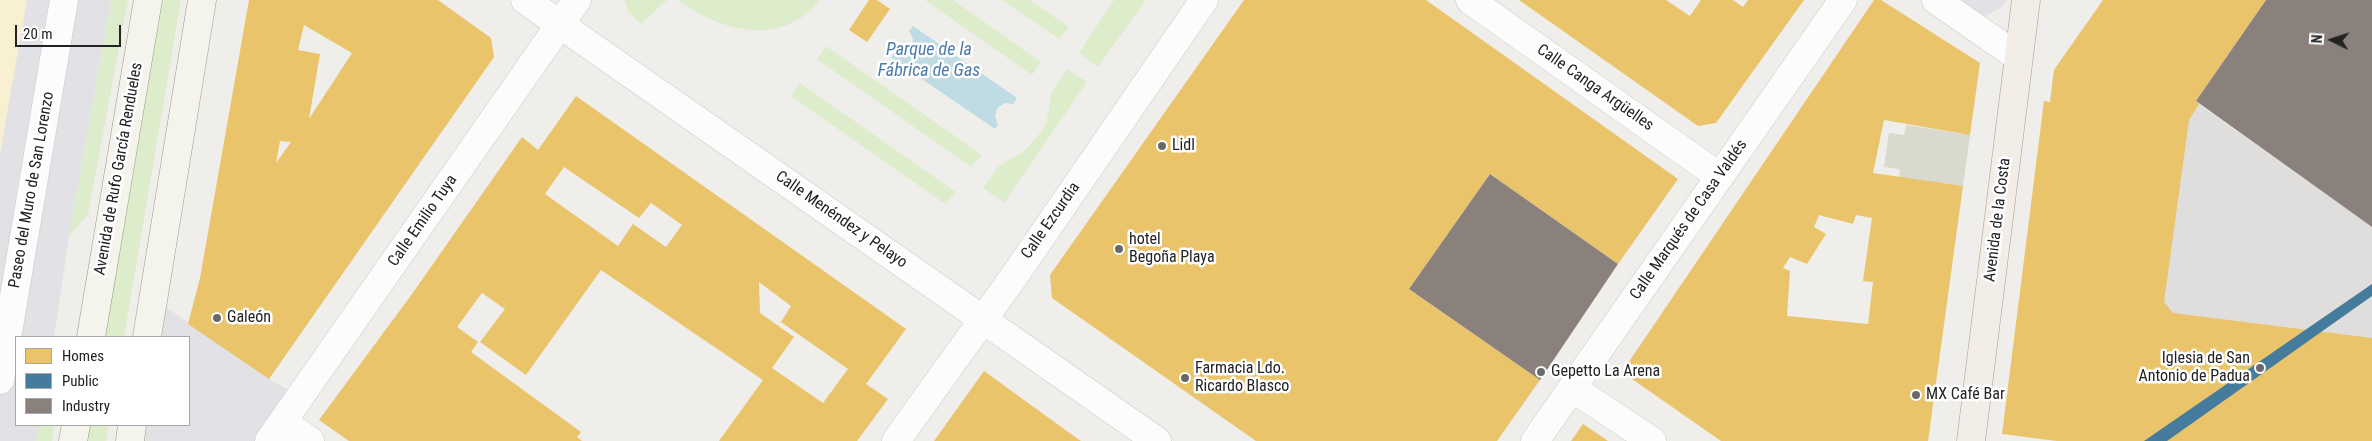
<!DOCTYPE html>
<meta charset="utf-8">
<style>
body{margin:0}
#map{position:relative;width:2372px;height:441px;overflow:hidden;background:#f0eeeb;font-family:"Roboto Condensed",sans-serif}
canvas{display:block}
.legend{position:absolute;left:15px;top:336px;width:175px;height:90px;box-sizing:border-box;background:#fff;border:1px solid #a7a7a7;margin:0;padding:6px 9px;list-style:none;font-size:15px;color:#222}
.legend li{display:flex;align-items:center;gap:10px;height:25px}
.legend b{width:25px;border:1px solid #a7a7a7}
.north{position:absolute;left:2307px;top:15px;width:50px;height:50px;-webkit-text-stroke:4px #fff;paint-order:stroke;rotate:274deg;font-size:14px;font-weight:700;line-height:20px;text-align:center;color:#222}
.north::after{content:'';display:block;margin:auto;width:18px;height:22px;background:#222;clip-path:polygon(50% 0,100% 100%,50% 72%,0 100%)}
.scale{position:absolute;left:15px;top:25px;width:106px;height:22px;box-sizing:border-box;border:2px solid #222;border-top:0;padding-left:6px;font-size:15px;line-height:18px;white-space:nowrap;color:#222;-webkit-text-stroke:4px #fff;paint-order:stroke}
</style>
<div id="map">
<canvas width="2372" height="441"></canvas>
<ul class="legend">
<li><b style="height:14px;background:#e9c46a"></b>Homes</li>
<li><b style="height:14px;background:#457b9d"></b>Public</li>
<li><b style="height:14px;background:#8a817c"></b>Industry</li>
</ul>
<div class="north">N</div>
<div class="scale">20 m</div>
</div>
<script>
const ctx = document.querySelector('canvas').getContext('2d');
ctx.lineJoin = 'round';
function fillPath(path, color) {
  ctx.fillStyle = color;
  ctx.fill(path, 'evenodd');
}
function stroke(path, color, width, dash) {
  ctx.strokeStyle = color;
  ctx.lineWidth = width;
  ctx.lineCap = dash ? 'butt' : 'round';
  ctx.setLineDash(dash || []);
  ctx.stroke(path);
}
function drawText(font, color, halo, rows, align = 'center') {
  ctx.font = font + ' "Roboto Condensed",sans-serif';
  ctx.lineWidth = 5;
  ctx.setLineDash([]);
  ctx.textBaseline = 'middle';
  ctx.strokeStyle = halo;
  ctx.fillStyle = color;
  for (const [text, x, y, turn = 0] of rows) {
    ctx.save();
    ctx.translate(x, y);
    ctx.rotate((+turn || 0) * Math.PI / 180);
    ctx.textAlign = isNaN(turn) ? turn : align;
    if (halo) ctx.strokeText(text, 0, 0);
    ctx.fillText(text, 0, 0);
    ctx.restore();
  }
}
fillPath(new Path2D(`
 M2086 24 2372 227V441L2031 247 2054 70Z`), '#dfdedc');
fillPath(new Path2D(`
 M1906 125 1970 135 1963 186 1899 178 1900 169 1884 167 1889 133 1904 135Z`), '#d9d9cd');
fillPath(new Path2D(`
 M111 0H128L88 214 69 237Z
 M163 0H181L124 337H105Z
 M625 0H667L641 24 628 11Z
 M678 0H820C781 48 722 32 678 0Z
 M925 0H953L1041 62 1032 75Z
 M1002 0H1030L1069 27 1059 39Z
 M1114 0H1146L1098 67 1079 53Z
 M826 46 982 155 971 167 817 59Z
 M1067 69 1087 82 1004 203 983 188 999 166 1023 152 1037 137 1046 124 1052 91Z
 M800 83 956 192 945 204 791 96Z
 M39 425H55L52 441H36Z
 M89 425H109L106 441H87Z`), '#ddeccb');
fillPath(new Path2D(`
 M0 0H27L0 154Z`), '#f8f0d0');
fillPath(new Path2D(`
 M27 0H111L69 237 54 337H16V425H39L36 441H0V154Z
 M1953 0H2007L2000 8 1986 16 1979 17Z
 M153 298 269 379 300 397 269 441H130L132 425H189V337H147Z`), '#e2e1e5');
fillPath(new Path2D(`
 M913 26 1017 98 1013 104 1005 103 997 108 995 116 998 125 995 129 891 58 894 53 904 54 912 49 913 39 909 31Z`), '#bfdbe3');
fillPath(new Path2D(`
 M249 0H438L491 38 494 57 269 379 188 324 200 278ZM304 25 352 53 309 119 320 54 298 50ZM280 141 291 142 276 163Z
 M869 0H877L890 9 867 42 849 30Z
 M1244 0H1426L1678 179 1618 264 1490 174 1409 289 1540 380 1497 441H1256L1052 298 1050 275Z
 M1519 0H1666L1690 16 1701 0H1733L1743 7 1748 0H1804L1716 123 1698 126Z
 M1874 0H1881L1980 63 1970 135 1884 120 1873 173 1963 186 1928 441H1721L1622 372ZM1819 215 1853 224 1856 215 1872 218 1863 281 1873 282 1868 324 1787 316 1790 271 1783 268 1790 257 1807 264 1826 234 1814 227Z
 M2103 0H2266L2196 101 2199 104 2189 120 2164 302 2173 313 2372 338V441H2057L2002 434 2044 101 2050 102 2054 70Z
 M576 96 906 329 866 384 888 399 857 441H719L763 380 601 270 526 375 480 342 505 309 482 293 457 327 478 342 471 352 581 432 577 437 582 441H349L319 420 412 294 522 137 538 150ZM564 167 639 218 651 203 682 225 666 247 633 224 618 246 545 194ZM759 282 791 306 781 322 848 369 823 403 772 368 794 337 760 313Z
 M984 371 1071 434 1081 441H934Z
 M1583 424 1608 441H1571Z`), '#e9c46a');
fillPath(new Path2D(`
 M2372 284V296L2167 441H2144Z`), '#457b9d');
fillPath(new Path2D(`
 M2266 0H2372V227L2196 101Z
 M1490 174 1618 264 1540 380 1409 289Z`), '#8a817c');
const pedestrian = new Path2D(`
 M0 380 64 0`);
const minor = new Path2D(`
 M1470 0 1720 177
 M1936 0 2018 57
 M1572 388 1652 441
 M283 422 310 441
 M269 441 577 0
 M896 441 1015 275 1204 0
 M1535 441 1843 0`);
const tertiary = new Path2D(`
 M525 0 1157 441`);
const secondary = new Path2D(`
 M91 337 148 0
 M147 337 202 0
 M73 441 76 425
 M130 441 132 425`);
const primary = new Path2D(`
 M1971 441 2026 0`);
stroke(pedestrian, '#c9c8c7', 29);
stroke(minor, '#c9c8c7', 29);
stroke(tertiary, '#c9c8c7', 29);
stroke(secondary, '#999a82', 29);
stroke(primary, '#a79c86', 29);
stroke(pedestrian, '#fdfcfc', 28);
stroke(minor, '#fdfcfc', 28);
stroke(tertiary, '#fdfcfc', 28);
stroke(secondary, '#f4f4ed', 28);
stroke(primary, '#f3ede7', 28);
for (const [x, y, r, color] of [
 [1162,146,5,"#6a6968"],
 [1119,249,5,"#6a6968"],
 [217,318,5,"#6a6968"],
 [2260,368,5,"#6a6968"],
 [1541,372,5,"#6a6968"],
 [1185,378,5,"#6a6968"],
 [1916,395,5,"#6a6968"]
]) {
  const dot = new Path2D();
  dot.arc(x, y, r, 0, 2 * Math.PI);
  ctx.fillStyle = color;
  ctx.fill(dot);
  stroke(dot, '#fff', 2);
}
drawText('16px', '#222', '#fff', [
 ["Calle Canga Argüelles",1595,88,35],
 ["Avenida de Rufo García Rendueles",119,169,-80],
 ["Paseo del Muro de San Lorenzo",32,190,-80],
 ["Calle Menéndez y Pelayo",841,220,35],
 ["Calle Marqués de Casa Valdés",1689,220,-55],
 ["Avenida de la Costa",1998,220,-83],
 ["Calle Emilio Tuya",423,221,-55],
 ["Calle Ezcurdia",1051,221,-55]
]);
drawText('16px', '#222', '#fff', [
 ["Lidl",1172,146],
 ["hotel",1129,240],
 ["Begoña Playa",1129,258],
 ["Galeón",227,318],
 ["Iglesia de San",2250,359,"right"],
 ["Antonio de Padua",2250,377,"right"],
 ["Farmacia Ldo.",1195,369],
 ["Ricardo Blasco",1195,387],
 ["Gepetto La Arena",1551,372],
 ["MX Café Bar",1926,395]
], 'left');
drawText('italic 18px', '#4a7aab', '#fff', [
 ["Parque de la",929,50],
 ["Fábrica de Gas",929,71]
]);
</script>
